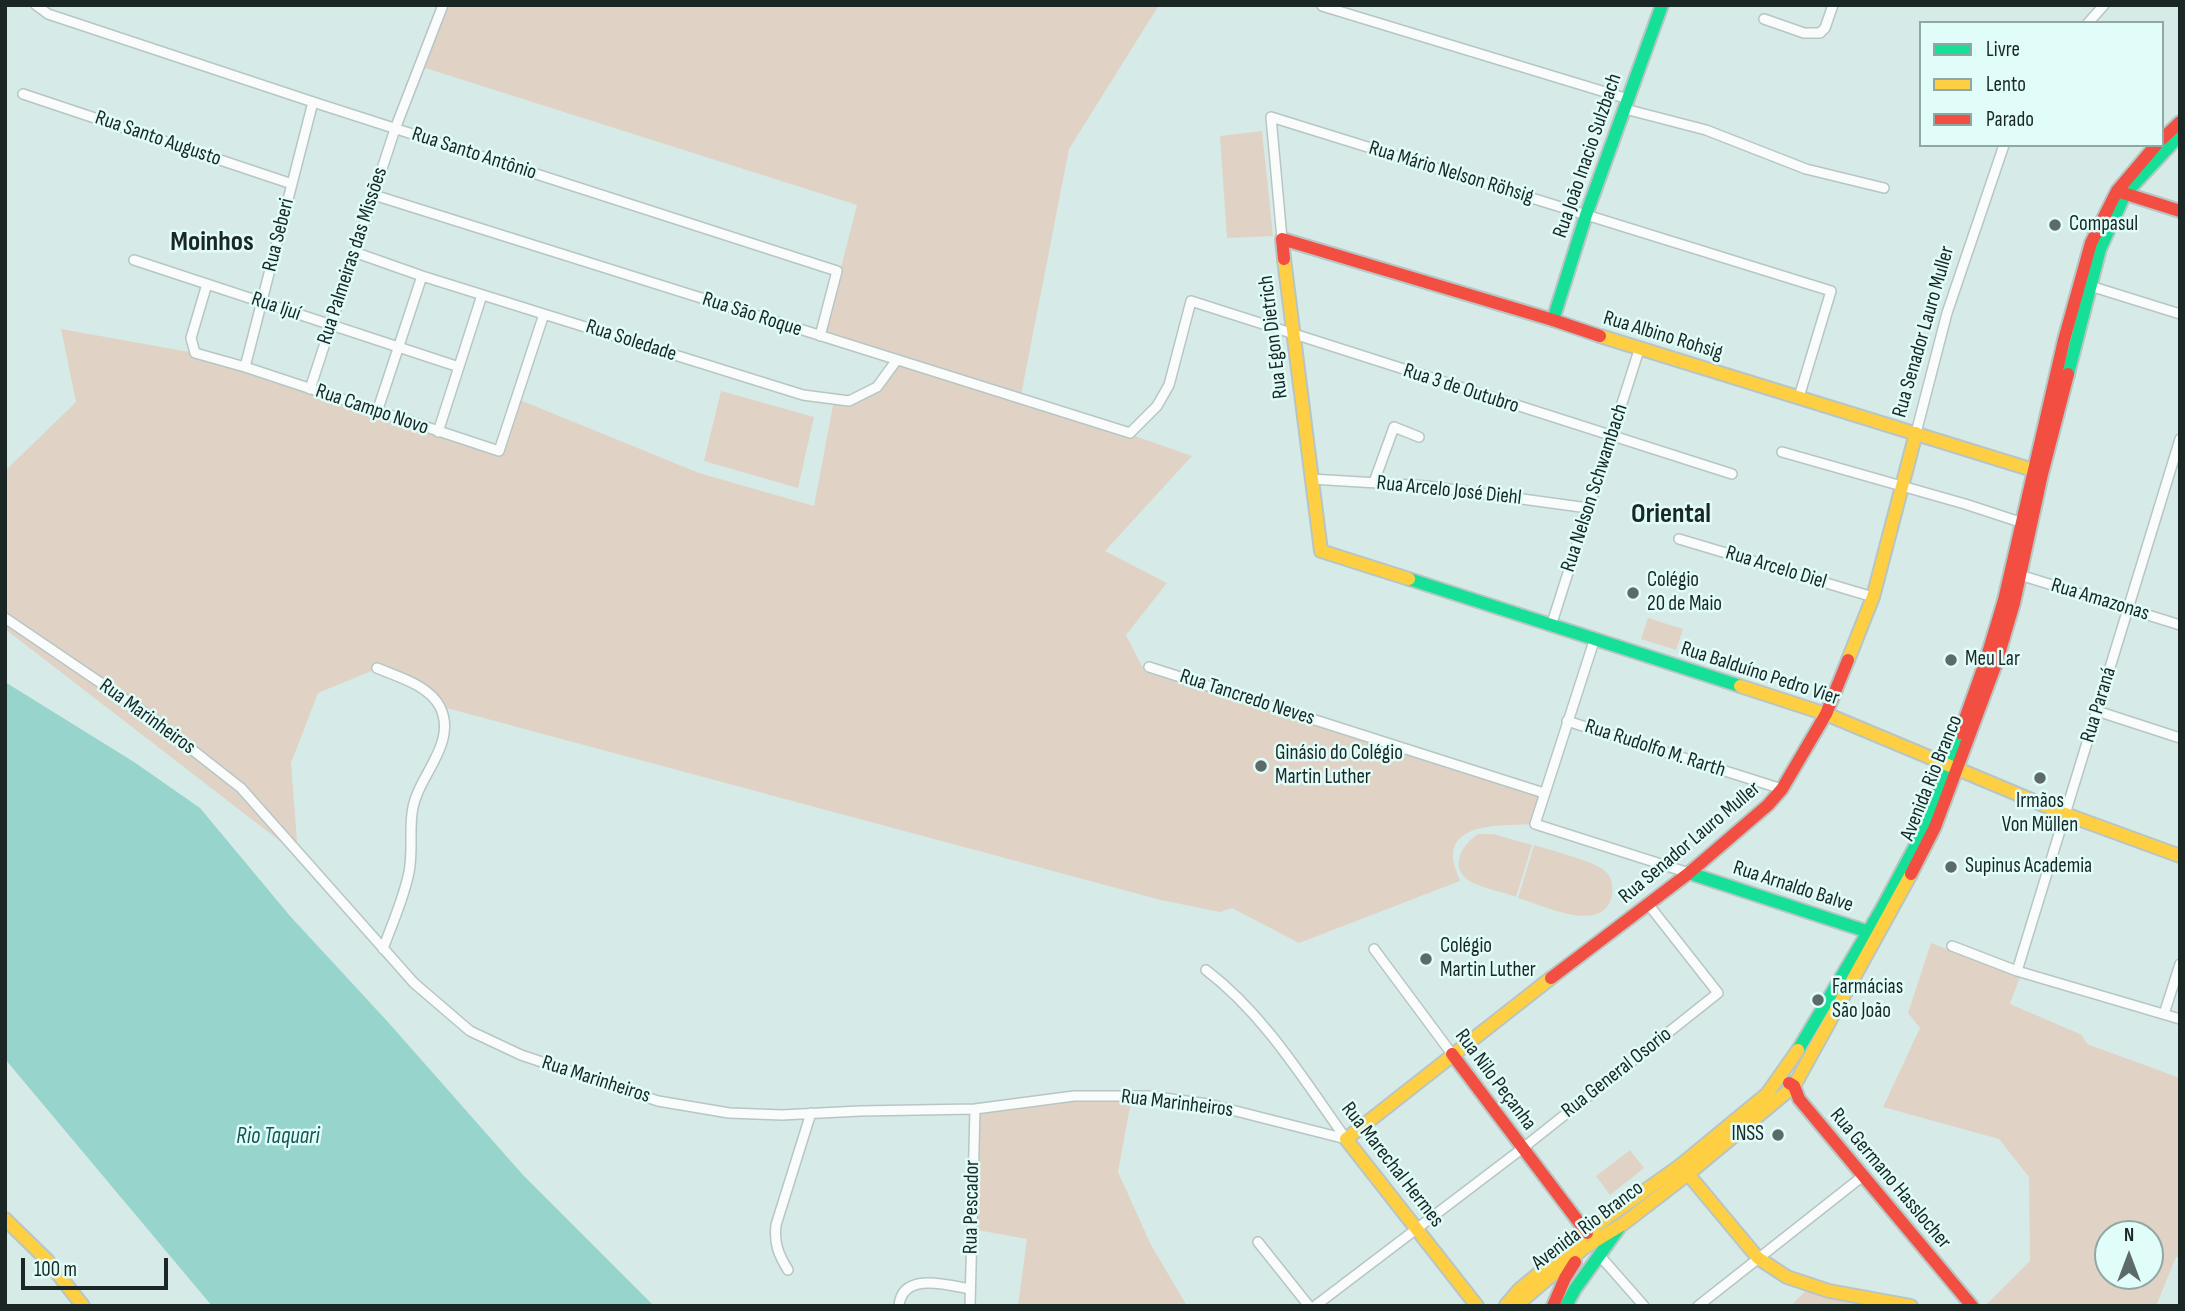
<!DOCTYPE html>
<meta charset="utf-8">
<style>
body{margin:0}
#map{position:relative;width:2185px;height:1311px;overflow:hidden;background:#d6eae7;font-family:"Sofia Sans Condensed",sans-serif}
canvas{display:block}
.frame{position:absolute;inset:0;border:7px solid #1a2725;pointer-events:none}
.legend{position:absolute;left:1919px;top:21px;width:245px;height:126px;box-sizing:border-box;background:#e1fdf9;border:2px solid #91a7a4;margin:0;padding:9px 12px;list-style:none;font-size:21px;color:#1a2725}
.legend li{display:flex;align-items:center;gap:14px;height:35px}
.legend b{width:35px;border:2px solid #91a7a4}
.north{position:absolute;left:2094px;top:1220px;width:70px;height:70px;box-sizing:border-box;background:#e1fdf9;border:2px solid #91a7a4;border-radius:50%;rotate:0deg;font-size:19px;font-weight:700;line-height:28px;text-align:center;color:#1a2725}
.north::after{content:'';display:block;margin:auto;width:24px;height:32px;background:#5c6b69;clip-path:polygon(50% 0,100% 100%,50% 72%,0 100%)}
.scale{position:absolute;left:21px;top:1258px;width:147px;height:32px;box-sizing:border-box;border:4px solid #1a2725;border-top:0;padding-left:9px;font-size:21px;line-height:24px;white-space:nowrap;color:#1a2725;-webkit-text-stroke:5px #e1fdf9;paint-order:stroke}
</style>
<div id="map">
<canvas width="2185" height="1311"></canvas>
<div class="frame"></div>
<ul class="legend">
<li><b style="height:9px;background:#16e098"></b>Livre</li>
<li><b style="height:9px;background:#ffcf43"></b>Lento</li>
<li><b style="height:9px;background:#f24e42"></b>Parado</li>
</ul>
<div class="north">N</div>
<div class="scale">100 m</div>
</div>
<script>
const ctx = document.querySelector('canvas').getContext('2d');
ctx.lineJoin = 'round';
function fillPath(path, color) {
  ctx.fillStyle = color;
  ctx.fill(path, 'evenodd');
}
function stroke(path, color, width, dash) {
  ctx.strokeStyle = color;
  ctx.lineWidth = width;
  ctx.lineCap = dash ? 'butt' : 'round';
  ctx.setLineDash(dash || []);
  ctx.stroke(path);
}
function drawText(font, color, halo, rows, align = 'center') {
  ctx.font = font + ' "Sofia Sans Condensed",sans-serif';
  ctx.lineWidth = 5;
  ctx.setLineDash([]);
  ctx.textBaseline = 'middle';
  ctx.strokeStyle = halo;
  ctx.fillStyle = color;
  for (const [text, x, y, turn = 0] of rows) {
    ctx.save();
    ctx.translate(x, y);
    ctx.rotate((+turn || 0) * Math.PI / 180);
    ctx.textAlign = isNaN(turn) ? turn : align;
    if (halo) ctx.strokeText(text, 0, 0);
    ctx.fillText(text, 0, 0);
    ctx.restore();
  }
}
fillPath(new Path2D(`
 M443 5H1159L1069 149 1021 395 824 334 857 205 419 66Z
 M1262 131 1273 236 1227 238 1220 136Z
 M61 329 195 353 498 452 515 398 699 473 814 506 834 400C865 404 878 385 894 362L1129 434 1192 456 1105 551 1167 583 1126 635 1145 672 1541 797 1533 824C1510 826 1455 821 1453 854 1452 863 1457 872 1460 881L1299 943 1232 908 1220 912 1161 900 439 706 419 687 376 669 318 693 291 763 298 855 5 629V471L76 402Z
 M721 391 814 417 798 488 704 461Z
 M1648 618 1683 629 1676 650 1641 639Z
 M1478 834H1493L1532 845 1516 897C1503 892 1486 889 1473 883 1448 870 1460 846 1478 834Z
 M1534 845C1550 850 1594 861 1605 871 1612 877 1613 886 1612 895 1604 936 1543 905 1518 898Z
 M1931 943 2020 977 2010 1004 2082 1035 2087 1044 2180 1078V1257H2176L2156 1306H1985L2030 1261 2029 1177 1999 1139 1883 1107 1920 1028 1908 1013ZM2108 1234H2150V1276H2108Z
 M1074 1096H1132L1118 1172 1151 1245 1187 1306H1018L1027 1239 977 1230 975 1109Z
 M1630 1150 1644 1168 1610 1195 1596 1176Z
 M1808 1288 1899 1306H1791Z`), '#e0d3c6');
fillPath(new Path2D(`
 M5 682 134 762 200 808 290 916 387 1021 523 1175 654 1306H212L5 1059Z`), '#96d4cc');
const street = new Path2D(`
 M36 5 48 14 313 102 837 271 820 336
 M1322 6 1628 99
 M1764 19 1804 33H1820L1825 28 1833 5
 M2088 23 2104 5
 M23 94 292 184
 M1625 109 1706 130 1806 169 1884 188
 M374 195 1130 433 1157 406 1169 385 1191 301 1732 474
 M1282 239 1271 117 1831 291 1799 397
 M354 252 422 276 803 395 849 401 877 387 896 361
 M134 260 459 367
 M207 284 191 338 195 353 245 367 499 451 544 314
 M2087 285 2180 314
 M245 367 313 102
 M310 389 395 129 443 5
 M377 412 422 276
 M438 432 482 295
 M1916 433 1947 313 2004 145
 M1782 452 1965 504 2020 522
 M1311 479 1427 486 1588 508
 M1374 482 1394 427 1419 437
 M1679 539 1873 597
 M2020 575 2180 625
 M5 618 148 715 241 788 414 983 470 1031 521 1055 658 1101 729 1113 782 1115 860 1111 975 1109 1074 1096H1149L1208 1104 1346 1139
 M1551 626 1639 350
 M1594 641 1535 824 1689 873
 M1149 667 1544 793
 M377 668C398 677 429 685 440 707 456 739 426 769 416 797 407 820 414 848 409 872 404 898 392 924 383 949
 M2097 711 2180 738
 M1567 721 1782 789
 M1952 946 2017 971 2180 1019
 M1374 949 1452 1054
 M1206 970C1264 1014 1304 1080 1346 1139
 M2017 971 2180 439
 M2164 1014 2180 964
 M1258 1242 1309 1306
 M1600 1256 1644 1306
 M788 1270C778 1254 774 1243 776 1225L811 1113
 M899 1306C902 1271 948 1285 970 1289
 M970 1306 975 1109
 M1315 1306 1523 1148 1718 993 1648 904
 M1698 1306 1863 1176`);
const fast = new Path2D(`
 M1553 320 1586 215 1662 5
 M2068 374 2100 249 2125 194 2180 135
 M1409 579 1740 686
 M1689 873 1875 934
 M1798 1050 1881 910 1925 828 1960 733
 M1566 1306 1575 1289 1619 1228`);
const slow = new Path2D(`
 M1284 259 1321 551 1409 579
 M1600 336 2033 470
 M1848 660 1873 597 1916 433
 M1740 686 1826 714 2065 814 2180 856
 M1683 1168 1758 1258 1787 1277 1829 1291 1911 1306
 M5 1219 47 1260 83 1306
 M1506 1305 1519 1290 1598 1224 1681 1165 1767 1094 1798 1050
 M1477 1306 1346 1139 1551 978
 M1509 1306 1525 1298 1585 1247 1623 1224 1688 1174 1794 1086 1911 874`);
const jam = new Path2D(`
 M2162 139 2180 122
 M2120 192 2180 211
 M1284 259 1282 239 1553 320 1600 336
 M1960 733 1985 663 2004 600 2064 340 2091 243 2117 191 2156 145
 M1911 874 1935 827 1996 664 2014 603 2042 474 2068 374
 M1551 978 1689 873 1768 805 1782 789 1826 714 1848 660
 M1452 1054 1587 1233
 M1789 1083 1794 1086 1799 1099 1972 1306
 M1553 1306 1565 1278 1575 1262`);
stroke(street, '#b7c6c4', 12);
stroke(fast, '#b7c6c4', 16);
stroke(slow, '#b7c6c4', 16);
stroke(jam, '#b7c6c4', 16);
stroke(street, '#f9fcfb', 9);
stroke(fast, '#16e098', 12);
stroke(slow, '#ffcf43', 12);
stroke(jam, '#f24e42', 12);
for (const [x, y, r, color] of [
 [2055,225,7,"#5c6b69"],
 [1633,593,7,"#5c6b69"],
 [1951,660,7,"#5c6b69"],
 [1261,766,7,"#5c6b69"],
 [2040,778,7,"#5c6b69"],
 [1951,867,7,"#5c6b69"],
 [1426,959,7,"#5c6b69"],
 [1818,1000,7,"#5c6b69"],
 [1778,1135,7,"#5c6b69"]
]) {
  const dot = new Path2D();
  dot.arc(x, y, r, 0, 2 * Math.PI);
  ctx.fillStyle = color;
  ctx.fill(dot);
  stroke(dot, '#e1fdf9', 2.5);
}
drawText('21px', '#1a2725', '#e1fdf9', [
 ["Rua Santo Augusto",158,139,19],
 ["Rua Santo Antônio",474,154,18],
 ["Rua João Inacio Sulzbach",1588,156,-71],
 ["Rua Mário Nelson Röhsig",1451,173,17],
 ["Rua Seberi",279,235,-76],
 ["Rua Palmeiras das Missões",353,256,-72],
 ["Rua Ijuí",276,307,19],
 ["Rua São Roque",752,315,18],
 ["Rua Senador Lauro Muller",1924,332,-74],
 ["Rua Albino Rohsig",1663,336,17],
 ["Rua Egon Dietrich",1274,337,-97],
 ["Rua Soledade",631,341,18],
 ["Rua 3 de Outubro",1461,389,18],
 ["Rua Campo Novo",372,410,19],
 ["Rua Nelson Schwambach",1595,488,-72],
 ["Rua Arcelo José Diehl",1449,491,6],
 ["Rua Arcelo Diel",1776,568,17],
 ["Rua Amazonas",2100,600,17],
 ["Rua Balduíno Pedro Vier",1760,674,18],
 ["Rua Tancredo Neves",1247,698,18],
 ["Rua Paraná",2099,705,-73],
 ["Rua Marinheiros",147,717,36],
 ["Rua Rudolfo M. Rarth",1655,749,18],
 ["Avenida Rio Branco",1932,778,-68],
 ["Rua Senador Lauro Muller",1690,843,-40],
 ["Rua Arnaldo Balve",1793,887,18],
 ["Rua General Osorio",1617,1073,-38],
 ["Rua Marinheiros",596,1080,18],
 ["Rua Nilo Peçanha",1495,1080,53],
 ["Rua Marinheiros",1177,1104,7],
 ["Rua Marechal Hermes",1392,1165,52],
 ["Rua Germano Hasslocher",1890,1179,50],
 ["Rua Pescador",972,1207,-89],
 ["Avenida Rio Branco",1588,1226,-37]
]);
drawText('21px', '#1a2725', '#e1fdf9', [
 ["Compasul",2069,225],
 ["Colégio",1647,581],
 ["20 de Maio",1647,605],
 ["Meu Lar",1965,660],
 ["Ginásio do Colégio",1275,754],
 ["Martin Luther",1275,778],
 ["Irmãos",2040,802,"center"],
 ["Von Müllen",2040,826,"center"],
 ["Supinus Academia",1965,867],
 ["Colégio",1440,947],
 ["Martin Luther",1440,971],
 ["Farmácias",1832,988],
 ["São João",1832,1012],
 ["INSS",1764,1135,"right"]
], 'left');
drawText('italic 23px', '#145751', '#e1fdf9', [
 ["Rio Taquari",278,1137]
]);
drawText('bold 28px', '#1a2725', '#e1fdf9', [
 ["Moinhos",212,243],
 ["Oriental",1671,515]
]);
</script>
